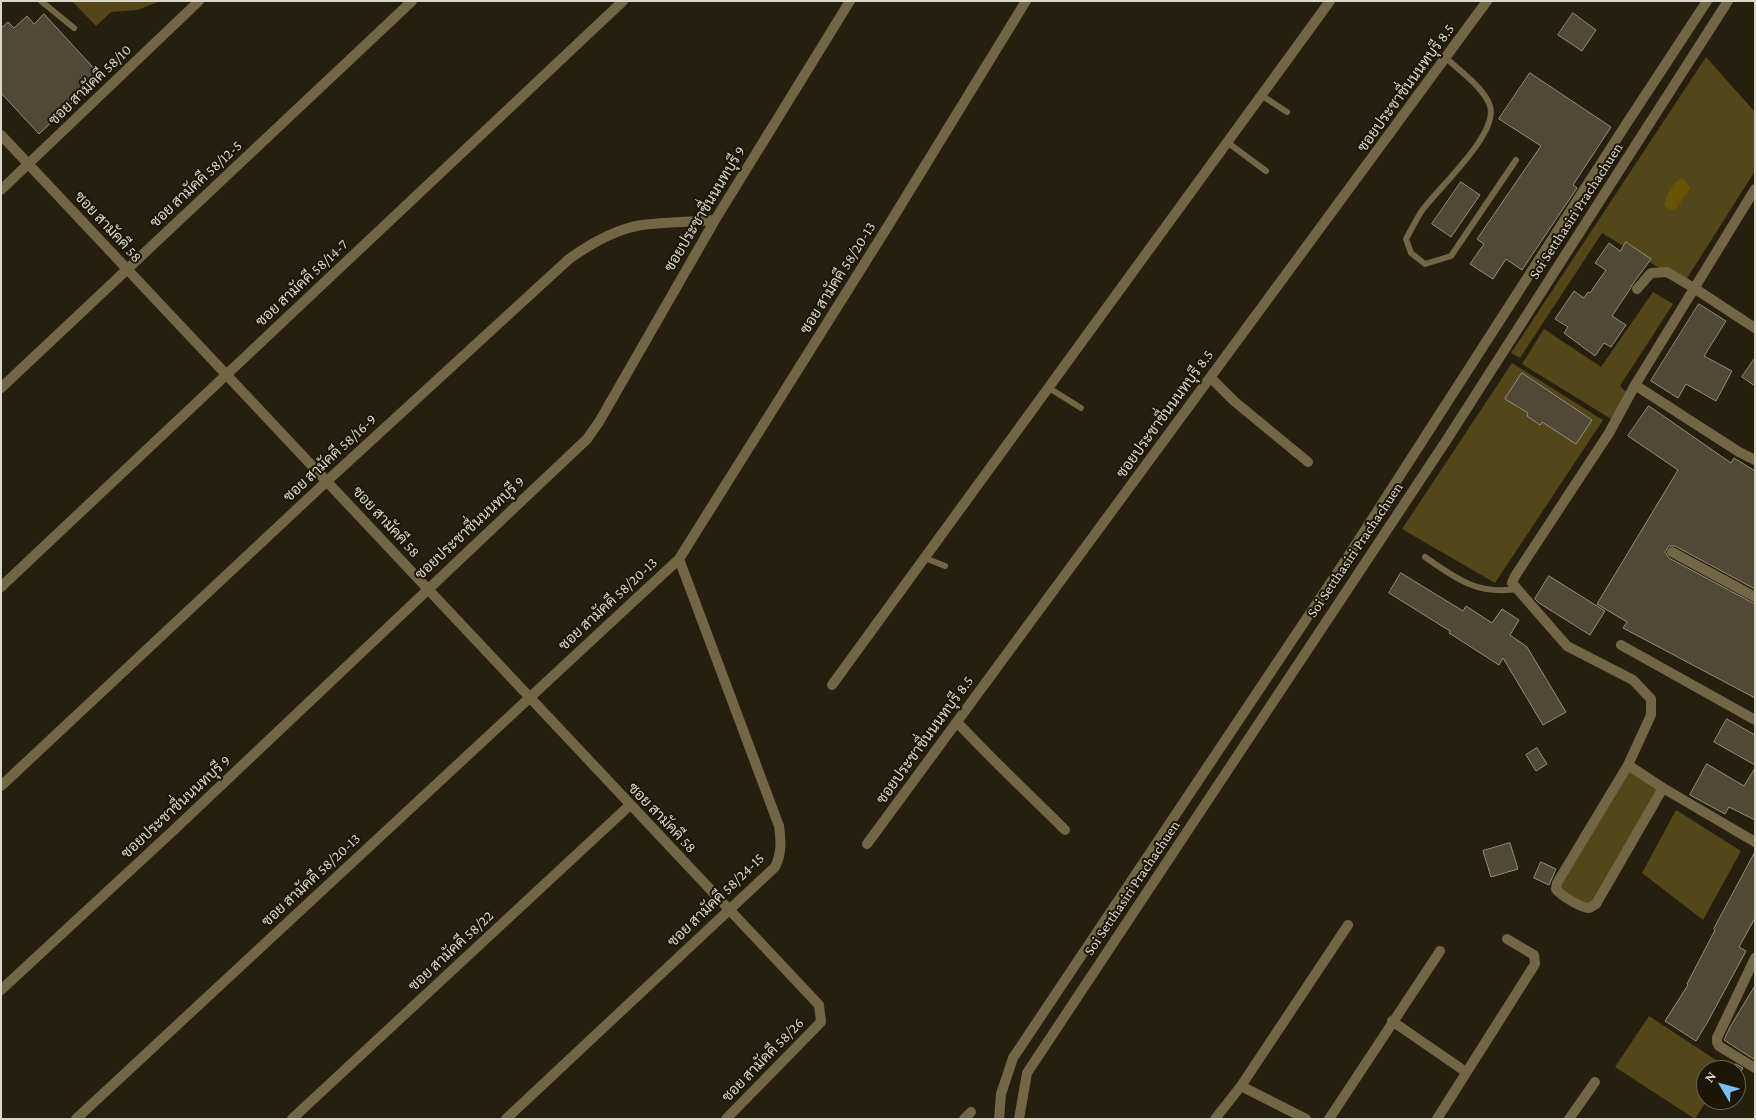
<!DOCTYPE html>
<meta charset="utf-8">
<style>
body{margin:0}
#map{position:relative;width:1756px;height:1120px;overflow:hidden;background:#251f0e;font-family:"Crimson Pro",serif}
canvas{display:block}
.frame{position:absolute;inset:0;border:2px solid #dad7cb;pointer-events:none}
.north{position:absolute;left:1696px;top:1060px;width:50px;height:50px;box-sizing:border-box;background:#1b1605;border:1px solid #676354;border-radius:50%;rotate:307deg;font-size:14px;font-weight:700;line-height:20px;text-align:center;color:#dad7cb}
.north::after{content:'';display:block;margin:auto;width:18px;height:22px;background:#78bff7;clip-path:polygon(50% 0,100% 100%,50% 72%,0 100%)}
</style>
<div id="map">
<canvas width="1756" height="1120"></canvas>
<div class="frame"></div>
<div class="north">N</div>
</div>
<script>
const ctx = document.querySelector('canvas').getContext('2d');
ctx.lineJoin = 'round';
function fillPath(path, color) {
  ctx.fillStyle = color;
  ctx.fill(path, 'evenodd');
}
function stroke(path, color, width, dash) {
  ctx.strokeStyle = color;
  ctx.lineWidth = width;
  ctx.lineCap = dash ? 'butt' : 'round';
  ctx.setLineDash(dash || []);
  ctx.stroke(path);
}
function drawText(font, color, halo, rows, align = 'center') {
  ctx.font = font + ' "Crimson Pro",Sarabun,serif';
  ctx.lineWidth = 4;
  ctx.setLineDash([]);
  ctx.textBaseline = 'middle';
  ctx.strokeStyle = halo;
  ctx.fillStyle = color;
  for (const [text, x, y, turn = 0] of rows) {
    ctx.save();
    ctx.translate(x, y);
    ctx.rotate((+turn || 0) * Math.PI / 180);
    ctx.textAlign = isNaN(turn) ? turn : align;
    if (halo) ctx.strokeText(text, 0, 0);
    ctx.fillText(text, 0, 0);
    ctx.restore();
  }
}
fillPath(new Path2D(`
 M72 1H161L137 10 111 12 96 26Z
 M1706 57 1755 112V171L1684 283 1602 233 1520 358 1511 353Z
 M1653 292 1673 304 1620 386 1629 395 1611 419 1522 364 1544 329 1601 367Z
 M1512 363 1603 420 1495 583 1402 529Z
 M1628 767 1665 789 1593 912 1555 890Z
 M1676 810 1741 851 1703 920 1642 873Z
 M1649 1016 1728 1068 1727 1070H1706L1707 1100 1695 1119 1615 1067Z`), '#534619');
fillPath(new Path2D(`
 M1682 178 1690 187 1687 193 1675 210H1670L1664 205C1667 193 1671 184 1682 178Z`), '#675405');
const building = new Path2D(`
 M1573 13 1596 30 1582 51 1558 35Z
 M44 14 101 76 39 134 1 93V28L8 22 14 28 27 16 34 24Z
 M1530 73 1611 127 1573 185 1577 188 1522 270 1506 259 1493 279 1470 264 1484 244 1477 239 1541 146 1499 119Z
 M1461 182 1480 195 1451 237 1432 224Z
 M1626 242 1651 259 1632 285 1630 289 1612 316 1626 325 1611 347 1604 343 1595 356 1564 333 1568 327 1555 319 1574 291 1584 298 1588 292 1590 293 1606 270 1595 263 1609 243 1620 251Z
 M1699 304 1726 321 1704 356 1732 371 1716 401 1686 384 1678 398 1651 381Z
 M1755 358V386L1742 377Z
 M1522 373 1592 420 1576 444 1542 422 1540 425 1527 416 1528 413 1505 399Z
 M1649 406 1731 463 1734 458 1755 471V589L1675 546H1669L1665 552 1669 558 1755 604V698L1623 628 1627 622 1597 604 1678 470 1628 436Z
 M1401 573 1463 611 1466 606 1492 623 1502 609 1519 620 1510 635 1527 647 1566 712 1543 725 1503 658 1499 665 1449 633 1450 631 1389 593Z
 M1549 576 1605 611 1590 635 1539 603 1535 599Z
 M1727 719 1755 735V765L1714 742Z
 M1537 748 1547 764 1536 771 1526 755Z
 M1707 764 1744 786 1755 768V820L1729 807 1725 814 1690 795Z
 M1510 843 1518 869 1491 877 1483 851Z
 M1755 852V918L1739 947 1746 951 1707 1023 1696 1041 1665 1021 1688 985 1687 984 1715 930 1714 929Z
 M1541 862 1556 869 1549 885 1534 878Z
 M1755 986V1060L1724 1040 1730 1027Z
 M1736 1064 1743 1068 1736 1079Z`);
fillPath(building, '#4f4936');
stroke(building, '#948e79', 1);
stroke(new Path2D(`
 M41 1 74 28
 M1446 58C1459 70 1485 89 1490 106 1499 134 1437 189 1421 212 1416 220 1411 230 1406 239L1411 253 1425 264 1451 256 1516 160
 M1261 95 1287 112
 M1227 142 1266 171
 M1049 388 1081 408
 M1425 557C1455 578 1477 595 1516 589
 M925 558 945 566`), '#716746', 6);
stroke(new Path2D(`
 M1 135 819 1005 821 1022 726 1119
 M1 190 199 1
 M1637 289 1651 273 1667 272 1694 288 1755 328
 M1211 378 1234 401 1308 462
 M1635 385 1739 452 1755 460
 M1 388 412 1
 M1672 552 1755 597
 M1 587 623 1
 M1621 645 1755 720
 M832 685 1330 1
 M957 722C992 760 1029 794 1065 830
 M1628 765 1663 788 1596 904C1593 906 1592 907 1589 908 1581 908 1560 895 1556 889L1557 883 1628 765 1651 715V699L1633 680 1567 646 1512 583 1515 576 1609 433 1635 385 1755 189
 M1 786 327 481 569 259C590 244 615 229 642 225 666 222 691 222 715 220
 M1663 788 1755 842
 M867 844 1487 1
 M1755 958 1717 1038V1042L1719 1046 1755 1068
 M1 990 176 828 587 439 599 422 715 220 850 1
 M1392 1021 1466 1072
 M1241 1086 1306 1119
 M76 1119 679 559 888 226 1026 1
 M292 1119 630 805
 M506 1119 775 867C782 853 781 841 779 826L679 559
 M964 1119 971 1112
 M999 1119 1001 1094 1013 1058 1347 558 1625 126 1707 1
 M1019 1119 1027 1073 1446 441 1728 1
 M1215 1119 1241 1086 1348 925
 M1329 1119 1440 951
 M1437 1119 1535 964 1534 955 1507 939
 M1569 1119 1595 1082`), '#716746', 10);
drawText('15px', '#dad7cb', '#1b1605', [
 ["ซอย สามัคคี 58/10",90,85,-44],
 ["ซอยประชาชื่นนนทบุรี 8.5",1406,88,-54],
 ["ซอย สามัคคี 58/12-5",196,184,-43],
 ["ซอยประชาชื่นนนทบุรี 9",705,209,-59],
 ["Soi Setthasiri Prachachuen",1576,211,-57],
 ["ซอย สามัคคี 58",108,227,47],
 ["ซอย สามัคคี 58/20-13",838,278,-58],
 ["ซอย สามัคคี 58/14-7",302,283,-43],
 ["ซอยประชาชื่นนนทบุรี 8.5",1165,414,-54],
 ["ซอย สามัคคี 58/16-9",330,458,-43],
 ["ซอย สามัคคี 58",386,522,47],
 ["ซอยประชาชื่นนนทบุรี 9",470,528,-43],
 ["Soi Setthasiri Prachachuen",1355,550,-56],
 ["ซอย สามัคคี 58/20-13",608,604,-43],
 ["ซอยประชาชื่นนนทบุรี 8.5",925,740,-54],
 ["ซอยประชาชื่นนนทบุรี 9",176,807,-43],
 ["ซอย สามัคคี 58",662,818,46],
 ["ซอย สามัคคี 58/20-13",311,880,-43],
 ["Soi Setthasiri Prachachuen",1132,888,-56],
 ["ซอย สามัคคี 58/24-15",716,900,-44],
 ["ซอย สามัคคี 58/22",451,951,-43],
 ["ซอย สามัคคี 58/26",763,1060,-46]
]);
</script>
